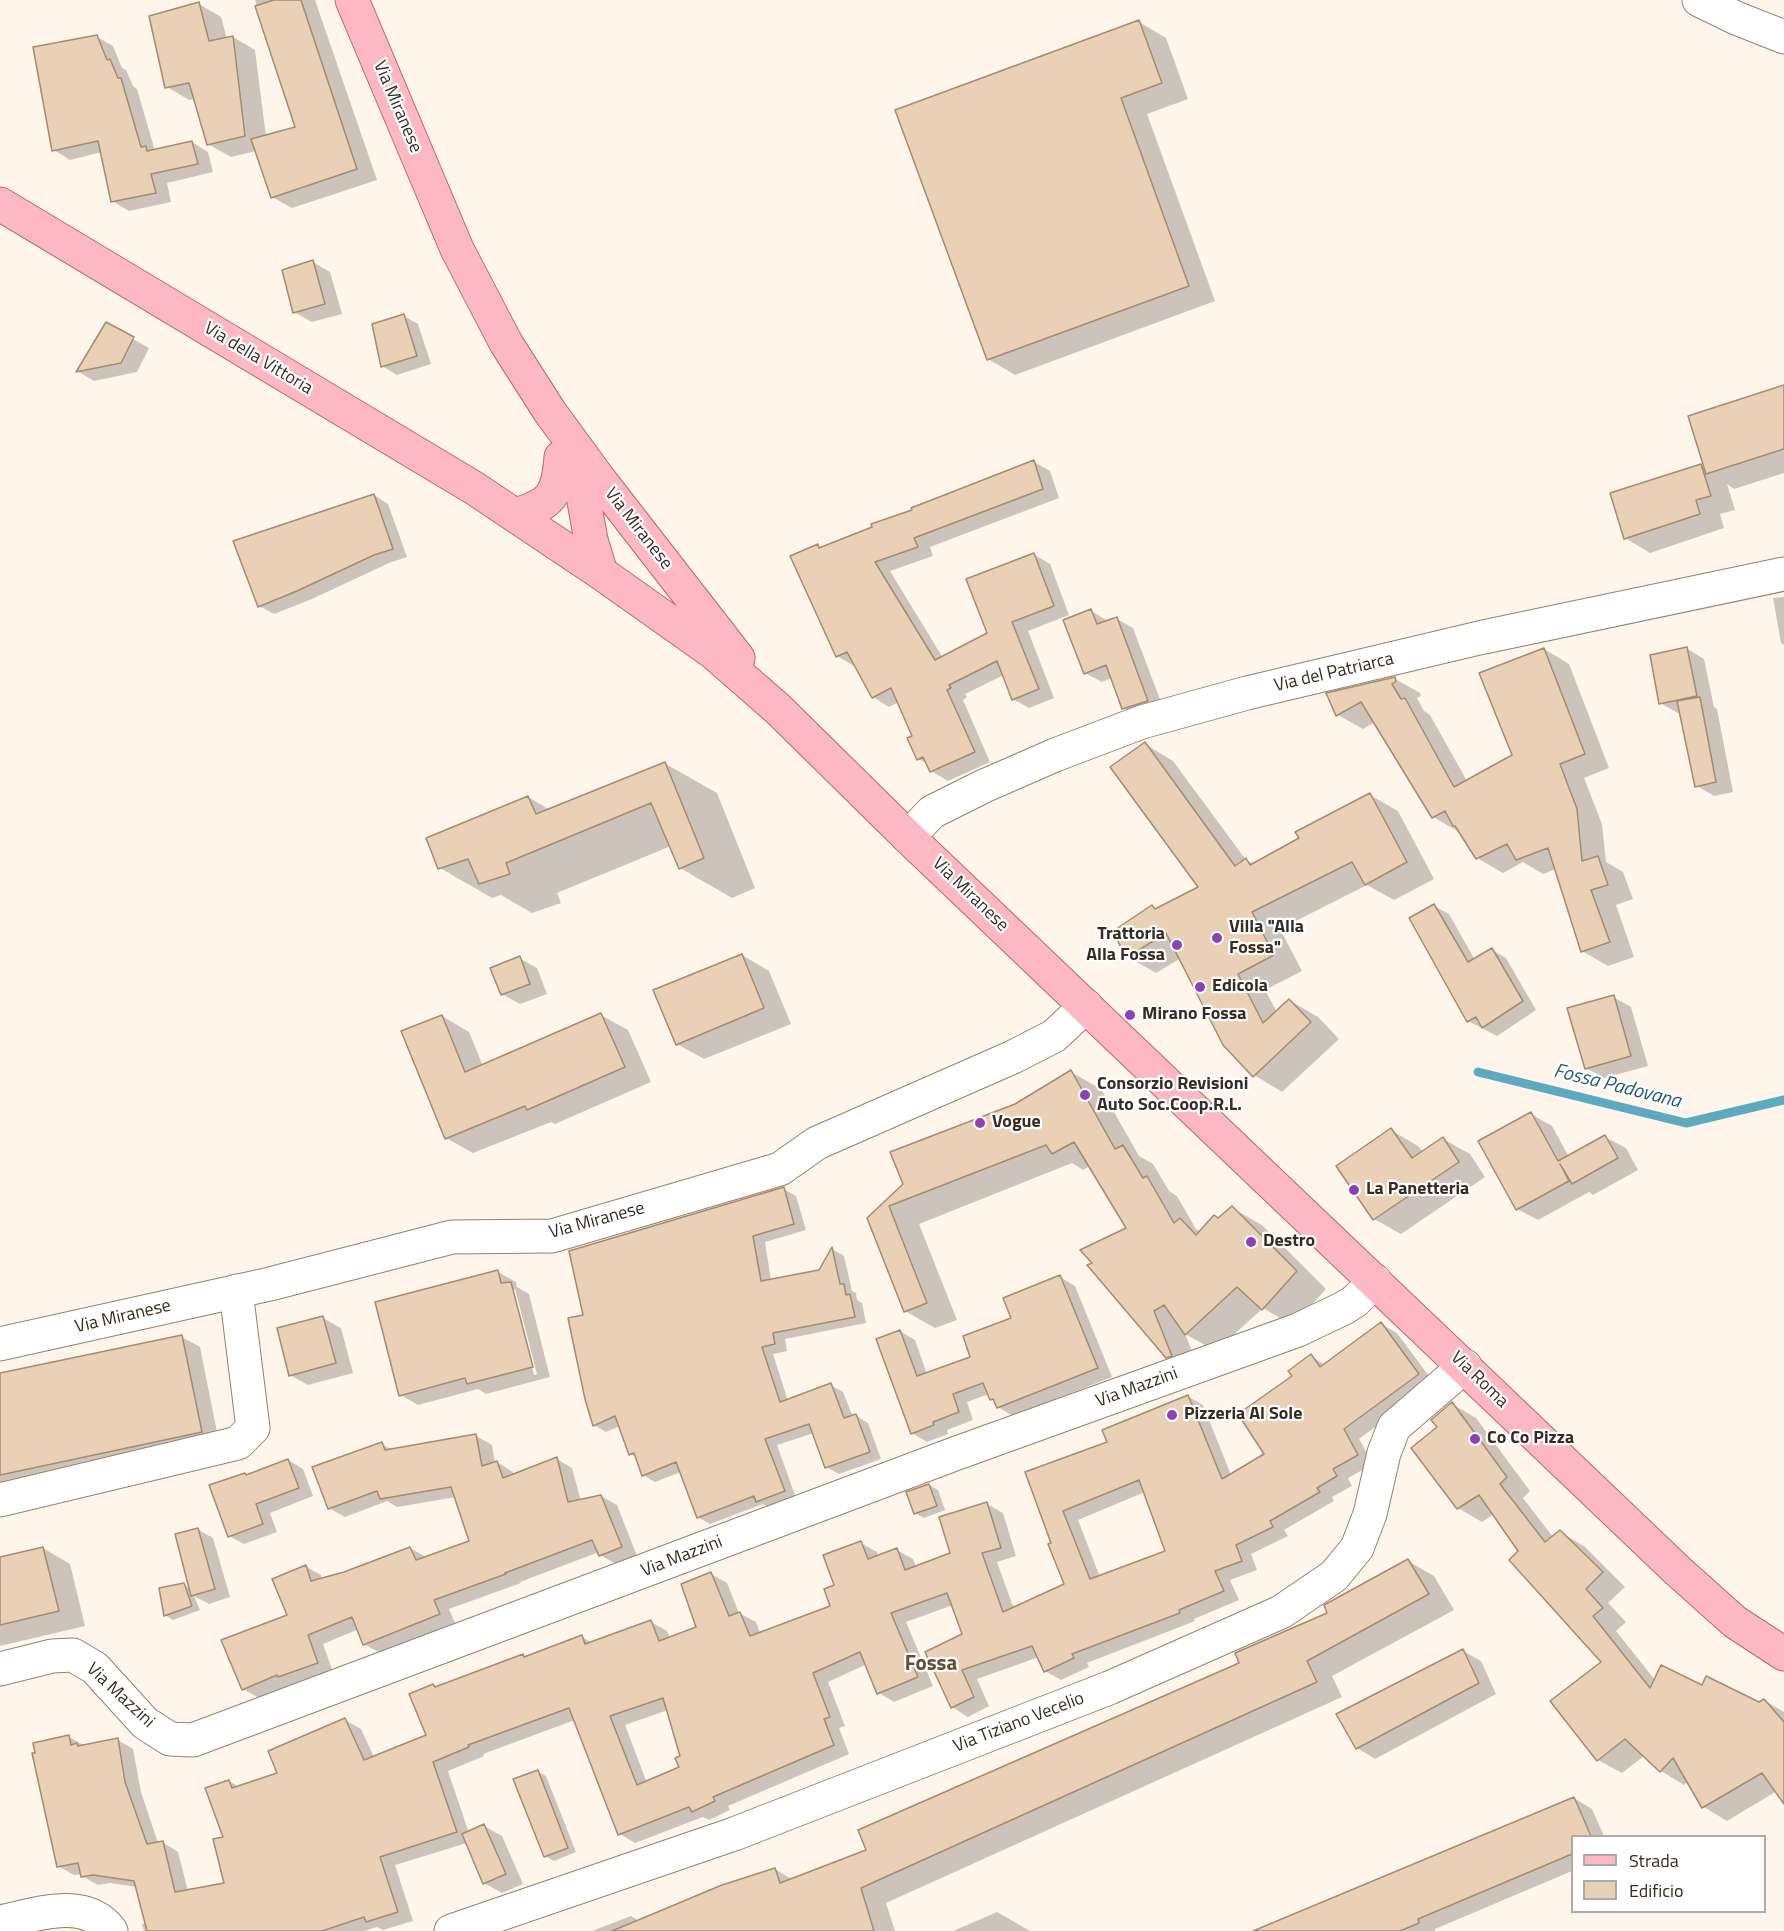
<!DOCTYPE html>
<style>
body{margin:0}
#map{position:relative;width:1784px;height:1931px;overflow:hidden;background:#fff5ea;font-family:"Titillium Web",sans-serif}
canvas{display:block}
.legend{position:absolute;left:1571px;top:1835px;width:195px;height:78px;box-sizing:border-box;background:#fff;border:2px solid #aeaba6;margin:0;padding:8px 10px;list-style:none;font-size:18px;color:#352c21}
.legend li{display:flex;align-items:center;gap:12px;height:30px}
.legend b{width:30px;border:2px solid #aeaba6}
</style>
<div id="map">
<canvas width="1784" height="1931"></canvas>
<ul class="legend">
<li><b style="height:8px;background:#feb8c3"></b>Strada</li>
<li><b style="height:16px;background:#ead1b6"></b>Edificio</li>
</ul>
</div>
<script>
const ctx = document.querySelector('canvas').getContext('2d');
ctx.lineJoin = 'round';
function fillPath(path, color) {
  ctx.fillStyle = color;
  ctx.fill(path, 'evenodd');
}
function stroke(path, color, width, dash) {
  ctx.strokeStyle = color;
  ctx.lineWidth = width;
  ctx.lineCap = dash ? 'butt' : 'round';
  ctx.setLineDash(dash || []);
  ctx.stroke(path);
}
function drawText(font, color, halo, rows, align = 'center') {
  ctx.font = font + ' "Titillium Web",sans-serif';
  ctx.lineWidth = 4.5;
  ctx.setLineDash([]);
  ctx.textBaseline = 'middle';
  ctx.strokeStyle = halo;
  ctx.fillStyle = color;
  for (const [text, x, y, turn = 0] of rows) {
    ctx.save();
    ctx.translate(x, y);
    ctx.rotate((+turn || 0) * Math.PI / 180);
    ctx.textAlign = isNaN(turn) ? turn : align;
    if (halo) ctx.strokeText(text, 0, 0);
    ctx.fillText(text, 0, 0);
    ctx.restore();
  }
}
fillPath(new Path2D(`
 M255 0H315L377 180 292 208 272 197 256 151 231 157 208 144 195 99 189 100 167 87 199 4 221 17 227 39 233 37 255 50 266 137 297 128Z
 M1139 22 1166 38 1188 99 1147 114 1215 301 1015 375 988 359Z
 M97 37 113 46 122 68 126 70 133 86 137 89 155 151 192 142 208 152 213 172 167 183 171 202 129 211 112 201 102 152 70 160 54 150Z
 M313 262 330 272 342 314 312 322 294 312Z
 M404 316 418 324 431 364 397 375 382 366Z
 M106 324 149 348 137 372 94 381 79 372Z
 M1784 386V473L1734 489 1727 484 1735 510 1720 514 1724 528 1650 553 1625 538 1701 466 1706 469Z
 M1034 462 1050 471 1059 498 930 547 933 556 890 571 943 658 989 633 1033 554 1050 564 1069 615 1028 631 1054 698 1029 708 1013 699 1004 675 965 694 967 697 963 700 990 762 948 781 931 771 928 764 918 759 914 737 899 702 889 707 873 697 856 665 854 666 837 656 792 557 818 546 822 548Z
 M374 495 388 504 407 557 389 563 312 599 274 614 259 606Z
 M1784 597V645L1781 643 1773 598Z
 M1091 611 1108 621 1117 619 1133 628 1164 710 1140 718 1124 708 1112 678 1102 682 1085 673Z
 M1686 648 1704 659 1714 707 1717 709 1733 792 1714 796 1697 786 1681 713H1678L1660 703Z
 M1544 649 1569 664 1609 768 1584 778 1602 824 1606 862 1623 872 1633 899 1616 905 1634 957 1608 966 1582 951 1556 869 1543 874 1523 862 1503 873 1477 858 1459 832 1433 817 1375 722 1363 729 1338 715 1395 679 1420 693 1421 696 1417 698 1424 711 1430 715 1467 781 1513 756Z
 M1145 744 1173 761 1246 860 1254 864 1301 839 1370 795 1398 811 1434 879 1394 900 1367 885 1280 929 1302 971 1265 990 1277 1012 1289 1000 1318 1017 1339 1039 1282 1092 1254 1075 1181 958 1156 973 1128 957 1152 907 1158 910 1200 888Z
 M664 763 717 793 755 888 732 898 680 868 671 846 557 893 561 903 532 913 501 895 492 898 440 868 528 797 550 810Z
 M1434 906 1449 914 1475 960 1492 950 1506 958 1536 1010 1497 1036 1468 1021Z
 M742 955 769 971 791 1024 704 1059 677 1044Z
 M519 958 537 968 547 994 520 1004 502 994Z
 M1613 997 1631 1007 1648 1066 1604 1078 1586 1068Z
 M601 1015 628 1030 651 1082 555 1124 551 1122 473 1153 446 1138 442 1016 469 1032 483 1066Z
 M1071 1072 1101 1089 1139 1156 1153 1164 1169 1191 1177 1196 1196 1229 1201 1232 1219 1220 1232 1208 1262 1225 1326 1289 1293 1326 1263 1308 1216 1351 1185 1334 1201 1373 1197 1374 1167 1357 1128 1229 1090 1166 1083 1170 1072 1163 919 1224 957 1320 935 1328 905 1311 869 1219 1016 1105Z
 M1531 1114 1552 1126 1569 1157 1605 1137 1626 1148 1638 1170 1593 1195 1589 1192 1538 1220 1517 1209Z
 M1391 1130 1418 1146 1423 1152 1443 1139 1470 1154 1485 1177 1401 1234 1374 1219Z
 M784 1189 796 1196 806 1230 765 1242 771 1280 819 1271 832 1249 844 1256 852 1291 856 1293 857 1300 862 1303 866 1323 785 1339 787 1351 773 1354 788 1401 830 1385 843 1392 853 1417 856 1416 868 1423 881 1459 839 1474 826 1467 814 1433 777 1445 796 1498 770 1508 763 1504 710 1524 698 1517 681 1472 655 1482 643 1475 637 1457 630 1454 620 1426 606 1432 594 1425 585 1316Z
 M498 1272 516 1282 517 1287 529 1294 550 1377 486 1394 478 1389 418 1405 401 1395ZM512 1289H515L537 1374 534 1375Z
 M1060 1277 1075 1286 1112 1377 1013 1416 998 1407 989 1394 967 1402 973 1420 947 1430 948 1434 927 1442 912 1433 900 1331 915 1340 927 1374 972 1358Z
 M323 1318 341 1328 353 1373 308 1385 290 1375Z
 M1381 1324 1397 1333 1434 1383 1359 1439 1373 1464 1348 1478 1352 1486 1332 1497 1334 1501 1284 1530 1288 1536 1251 1554 1257 1570 1230 1580 1239 1600 1194 1619 1195 1621 1087 1663 1089 1667 1061 1680 1045 1671 1039 1657 977 1679 989 1706 968 1717 952 1707 964 1635 953 1605 906 1622 933 1686 894 1702 879 1693 867 1664 828 1682 845 1726 839 1728 849 1754 728 1806 730 1810 709 1820 703 1817 635 1843 620 1834 575 1720 483 1754 484 1756 448 1771 469 1833 484 1826 502 1836 523 1884 502 1893 484 1883 467 1843 395 1865 413 1921 383 1930 377 1927 364 1931H144L142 1924 146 1923 137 1887 110 1883 98 1885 82 1876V1874L74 1875 58 1866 69 1737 85 1746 118 1740 133 1749 141 1792 158 1843 162 1842 178 1852 188 1891 226 1884 225 1838 229 1781 239 1787 279 1774 345 1720 361 1729 374 1757 428 1736 436 1688 523 1656 526 1658 582 1637 592 1643 651 1622 667 1631 670 1638 698 1628 711 1574 727 1583 739 1613 756 1622 760 1633 832 1607 836 1586 861 1543 877 1552 878 1557 897 1550 913 1559 916 1567 952 1554 987 1504 1003 1513 1016 1556 997 1562 1014 1609 1066 1585 1027 1473 1109 1443 1187 1396 1203 1405 1231 1475 1267 1454 1294 1377 1311 1356 1325 1365ZM1145 1492 1167 1552 1100 1577 1078 1520ZM668 1710 681 1757V1768L647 1783 625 1725Z
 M182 1337 200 1347 219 1442 0 1488V1375Z
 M1452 1404 1476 1418 1530 1491 1523 1498 1553 1537 1560 1532 1584 1546 1625 1587 1608 1603 1626 1622 1616 1631 1655 1680 1703 1687 1760 1704 1764 1700 1784 1712V1797L1777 1791 1727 1821 1704 1807 1688 1781 1684 1785 1661 1771 1644 1756 1622 1773 1598 1760 1603 1662 1494 1514 1482 1522 1458 1508 1439 1428Z
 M476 1436 492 1445 495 1463 497 1462 513 1472 514 1476 557 1459 572 1468 581 1501 601 1496 617 1505 637 1556 616 1564 600 1555 599 1552 520 1582 521 1583 449 1609 455 1623 380 1653 364 1644 359 1629 323 1644 333 1672 295 1685 292 1684 259 1698 243 1689 289 1616 305 1566 321 1575 322 1580 345 1574 410 1548 426 1557 471 1542 456 1497 397 1507 387 1501 345 1517 329 1508 382 1444 392 1450Z
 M288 1460 303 1469 313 1496 270 1513 277 1532 244 1544 229 1536 247 1476Z
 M929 1485 938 1490 945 1510 924 1518 915 1513Z
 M197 1529 213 1538 230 1597 209 1604 194 1596 200 1610 173 1620 165 1615 184 1585 191 1589Z
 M43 1548 70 1564 85 1626 0 1646V1559Z
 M1408 1561 1434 1576 1454 1610 1332 1676 1342 1697 886 1903 895 1931H592L631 1916 639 1921 775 1869 793 1880 868 1851 1241 1664 1329 1613Z
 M1463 1651 1481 1661 1496 1694 1375 1759 1357 1748Z
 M537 1771 546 1776 576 1852 554 1861 545 1856Z
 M1574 1798 1592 1809 1604 1836H1572V1871L1435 1929V1931H1259Z
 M997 1912 1030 1931H953Z`), '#0003');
stroke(new Path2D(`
 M1478 1072 1686 1123 1784 1100`), '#5daabf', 9);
const building = new Path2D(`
 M274 0H301L357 169 271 198 251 139 295 127 255 6Z
 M199 2 209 41 233 36 245 136 207 145 189 83 165 88 149 16Z
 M1139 20 1162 83 1121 98 1189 286 987 360 895 110Z
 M97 35 107 60 110 59 118 78H121L141 147 146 146 147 151 192 141 198 164 151 174 156 193 111 202 98 141 52 151 33 47Z
 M313 260 325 304 293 313 282 270Z
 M404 314 417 356 381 367 372 324Z
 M106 322 134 337 121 363 76 372Z
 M1784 385V449L1706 474 1688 416Z
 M1034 460 1043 489 914 538 918 547 875 562 935 660 987 633 966 579 1034 553 1054 606 1012 622 1039 689 1012 700 997 661 949 685 951 688 947 690 975 752 930 772 923 757 917 760 907 738 912 736 891 688 872 698 847 652 836 657 790 556 818 544 819 548 872 527 871 524 912 510 911 508Z
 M1701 464 1711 496 1696 500 1700 514 1624 539 1610 493Z
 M374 494 393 549 374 555 297 591 258 607 233 541Z
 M1091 609 1097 624 1117 617 1148 701 1122 709 1106 665 1084 674 1063 620Z
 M1687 647 1697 696 1659 704 1650 655Z
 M1544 648 1585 754 1560 764 1577 809 1582 861 1598 856 1608 885 1591 890 1610 942 1581 952 1548 848 1516 860 1507 844 1476 859 1455 826H1453L1445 811 1432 818 1361 702 1336 716 1326 693 1395 677 1396 681 1392 684 1401 699 1405 698 1454 787 1512 755 1479 673Z
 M1700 697 1716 782 1695 787 1677 701Z
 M1145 742 1235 866 1246 858 1250 865 1299 838 1295 832 1370 793 1407 862 1365 885 1352 862 1252 912 1274 955 1238 974 1263 1023 1289 999 1311 1022 1253 1077 1223 1045 1166 933 1126 958 1113 931 1152 905 1155 909 1198 887 1110 767Z
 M665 762 704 858 679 869 651 803 506 863 510 874 479 884 468 859 438 869 426 838 528 796 536 814Z
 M1434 904 1468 962 1492 948 1523 1001 1482 1028 1476 1017 1467 1022 1409 918Z
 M742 954 764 1008 676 1045 653 990Z
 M520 956 530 984 501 995 490 968Z
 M1614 995 1631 1056 1585 1069 1567 1008Z
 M601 1013 625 1067 527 1110 525 1106 445 1139 401 1031 442 1015 465 1072Z
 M1071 1070 1115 1149 1123 1145 1143 1178 1147 1176 1174 1223 1180 1218 1196 1235 1214 1215 1218 1218 1232 1206 1297 1271 1262 1310 1237 1287 1185 1335 1164 1305 1154 1311 1172 1356 1166 1358 1087 1265 1092 1263 1080 1250 1126 1228 1074 1142 1052 1154 1046 1145 889 1206 927 1303 904 1312 867 1218 903 1184 890 1152 1015 1104Z
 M1531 1112 1558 1161 1605 1135 1618 1158 1572 1184 1560 1164 1569 1181 1516 1210 1478 1141Z
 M1391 1128 1412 1158 1443 1137 1459 1162 1373 1220 1336 1166Z
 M784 1187 794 1224 753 1236 761 1281 819 1270 832 1247 840 1284H844L846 1295 850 1294 855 1317 773 1333 775 1344 762 1347 780 1402 831 1383 844 1418 856 1414 870 1452 825 1468 809 1424 765 1439 785 1491 756 1502 754 1496 697 1518 676 1462 642 1476 634 1453 629 1455 615 1416 593 1426 585 1399 568 1318 583 1315 569 1251Z
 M498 1270 501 1283 511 1282 533 1367 467 1384 465 1378 399 1396 375 1302Z
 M1060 1275 1098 1368 997 1408 993 1399 990 1400 983 1383 953 1394 959 1412 933 1422 934 1425 911 1434 876 1339 900 1330 917 1376 970 1357 963 1336 1011 1318 1003 1298Z
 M323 1316 336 1363 289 1376 277 1328Z
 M1381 1322 1419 1374 1344 1429 1358 1455 1333 1469 1337 1476 1317 1488 1320 1492 1270 1521 1273 1527 1236 1545 1242 1561 1215 1571 1224 1591 1179 1610 1180 1613 1072 1654 1074 1658 1044 1672 1032 1646 962 1670 974 1697 951 1708 925 1652 962 1634 947 1593 891 1613 918 1677 877 1694 860 1652 813 1673 830 1717 824 1719 834 1745 713 1797 715 1801 692 1812 689 1807 618 1835 569 1708 468 1745 469 1747 433 1762 457 1832 380 1857 398 1912 366 1922 364 1917 322 1931H147L134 1881 93 1875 81 1877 78 1863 57 1867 32 1753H35L33 1743 69 1735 71 1745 77 1743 78 1746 118 1738 125 1782 147 1844 163 1841 175 1892 224 1883 213 1839 223 1837 205 1788 229 1780 232 1788 277 1773 268 1751 345 1718 364 1760 426 1735 409 1694 433 1684 435 1687 523 1654 524 1657 582 1635 585 1644 651 1620 659 1641 696 1627 681 1584 711 1572 729 1616 740 1612 750 1636 830 1606 824 1589 834 1585 823 1555 861 1541 868 1559 897 1548 905 1570 950 1553 939 1517 987 1502 1001 1548 982 1553 1003 1612 1064 1584 1048 1544 1051 1543 1025 1472 1107 1442 1102 1430 1188 1395 1222 1479 1264 1454 1238 1414 1292 1376 1288 1371 1311 1354 1320 1367ZM1139 1480 1165 1551 1090 1579 1063 1511ZM663 1698 680 1756 675 1758 679 1767 637 1785 610 1716Z
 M182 1335 202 1432 0 1475V1373Z
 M1452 1402 1507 1477 1500 1484 1545 1542 1560 1530 1603 1572 1586 1589 1603 1608 1593 1616 1650 1688 1661 1665 1702 1685 1706 1676 1759 1702 1764 1699 1784 1722V1804L1762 1773 1702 1808 1673 1758 1660 1772 1625 1739 1597 1761 1550 1701 1601 1662 1509 1560 1518 1551 1479 1495 1457 1509 1411 1448 1437 1427 1431 1420Z
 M476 1434 482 1466 497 1461 503 1478 557 1457 568 1502 601 1495 622 1547 599 1556 592 1540 505 1573 506 1574 434 1600 440 1614 363 1645 352 1617 308 1635 318 1663 278 1677 277 1675 242 1690 221 1640 287 1615 272 1579 306 1565 311 1581 344 1572 410 1547 416 1560 469 1541 451 1487 380 1499 377 1491 328 1509 312 1467 382 1442 385 1450Z
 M288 1459 299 1488 256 1504 263 1524 228 1537 209 1485 245 1473 246 1475Z
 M929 1484 937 1506 914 1514 906 1492Z
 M198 1528 215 1589 191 1596 175 1534Z
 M43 1547 59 1611 0 1625V1557Z
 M1408 1559 1429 1594 1307 1661 1317 1682 861 1888 874 1931H612L722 1885 775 1868 780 1883 866 1850 858 1830 1239 1663 1235 1653 1327 1613 1324 1605Z
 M184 1583 192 1606 164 1616 159 1588Z
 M1463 1649 1479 1683 1356 1749 1336 1714Z
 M538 1770 568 1848 544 1857 513 1779Z
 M1574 1797 1591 1836H1572V1854L1418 1919 1419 1923 1400 1931H1253Z
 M484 1824 506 1874 483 1884 462 1834Z`);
fillPath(building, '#ead1b6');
stroke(building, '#a28b71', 1.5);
const minor = new Path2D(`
 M1699 0 1736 18 1784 37
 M908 837 932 812 984 786 1055 755 1142 722 1247 693 1479 638 1784 574
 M0 1344 270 1284 452 1237 552 1236 780 1169 817 1143 1013 1057 1054 1036 1086 1006
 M0 1500 238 1443 253 1428 236 1291
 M0 1669 52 1656 73 1655 95 1668 145 1723 170 1739 193 1740 957 1453 1298 1330 1344 1308 1355 1301 1375 1281
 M0 1922C35 1915 85 1896 111 1931
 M451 1931 734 1834 1109 1688 1281 1612 1334 1576 1357 1548 1370 1514 1384 1453 1394 1427 1465 1366`);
const major = new Path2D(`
 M352 0 457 249 506 343 550 412 599 479 738 658
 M0 204 474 488 601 573 714 653 778 709 908 837 1678 1571 1735 1622 1784 1654
 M561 458 583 496 591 540 601 573
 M515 515C552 504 558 495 561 457`);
stroke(minor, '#988168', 35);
stroke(major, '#b86870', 35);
stroke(minor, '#fff', 33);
stroke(major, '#feb8c3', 33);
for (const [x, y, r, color] of [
 [1217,938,6,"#9140af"],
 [1177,945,6,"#9140af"],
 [1200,987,6,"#9140af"],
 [1130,1015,6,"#9140af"],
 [1085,1095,6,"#9140af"],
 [980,1123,6,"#9140af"],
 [1354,1190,6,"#9140af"],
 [1251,1242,6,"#9140af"],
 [1172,1415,6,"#9140af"],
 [1475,1439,6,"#9140af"]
]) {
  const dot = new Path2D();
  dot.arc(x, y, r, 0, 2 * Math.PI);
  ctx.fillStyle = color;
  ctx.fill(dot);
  stroke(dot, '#fff', 2);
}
drawText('18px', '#352c21', '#fff', [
 ["Via Miranese",397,107,67],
 ["Via della Vittoria",258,359,31],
 ["Via Miranese",638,529,52],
 ["Via del Patriarca",1334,673,-13],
 ["Via Miranese",970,895,44],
 ["Via Miranese",597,1221,-15],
 ["Via Miranese",123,1317,-13],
 ["Via Roma",1479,1380,44],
 ["Via Mazzini",1137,1388,-20],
 ["Via Mazzini",682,1557,-21],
 ["Via Mazzini",120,1696,43],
 ["Via Tiziano Vecelio",1019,1723,-21]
]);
drawText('bold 18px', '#352c21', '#fff', [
 ["Villa \"Alla",1229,928],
 ["Fossa\"",1229,949],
 ["Trattoria",1165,935,"right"],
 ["Alla Fossa",1165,956,"right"],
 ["Edicola",1212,987],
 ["Mirano Fossa",1142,1015],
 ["Consorzio Revisioni",1097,1085],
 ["Auto Soc.Coop.R.L.",1097,1106],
 ["Vogue",992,1123],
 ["La Panetteria",1366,1190],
 ["Destro",1263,1242],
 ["Pizzeria Al Sole",1184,1415],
 ["Co Co Pizza",1487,1439]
], 'left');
drawText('italic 20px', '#1e5d6c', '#fff', [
 ["Fossa Padovana",1617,1087,14]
]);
drawText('bold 21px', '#624d36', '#fff', [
 ["Fossa",931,1665]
]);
</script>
